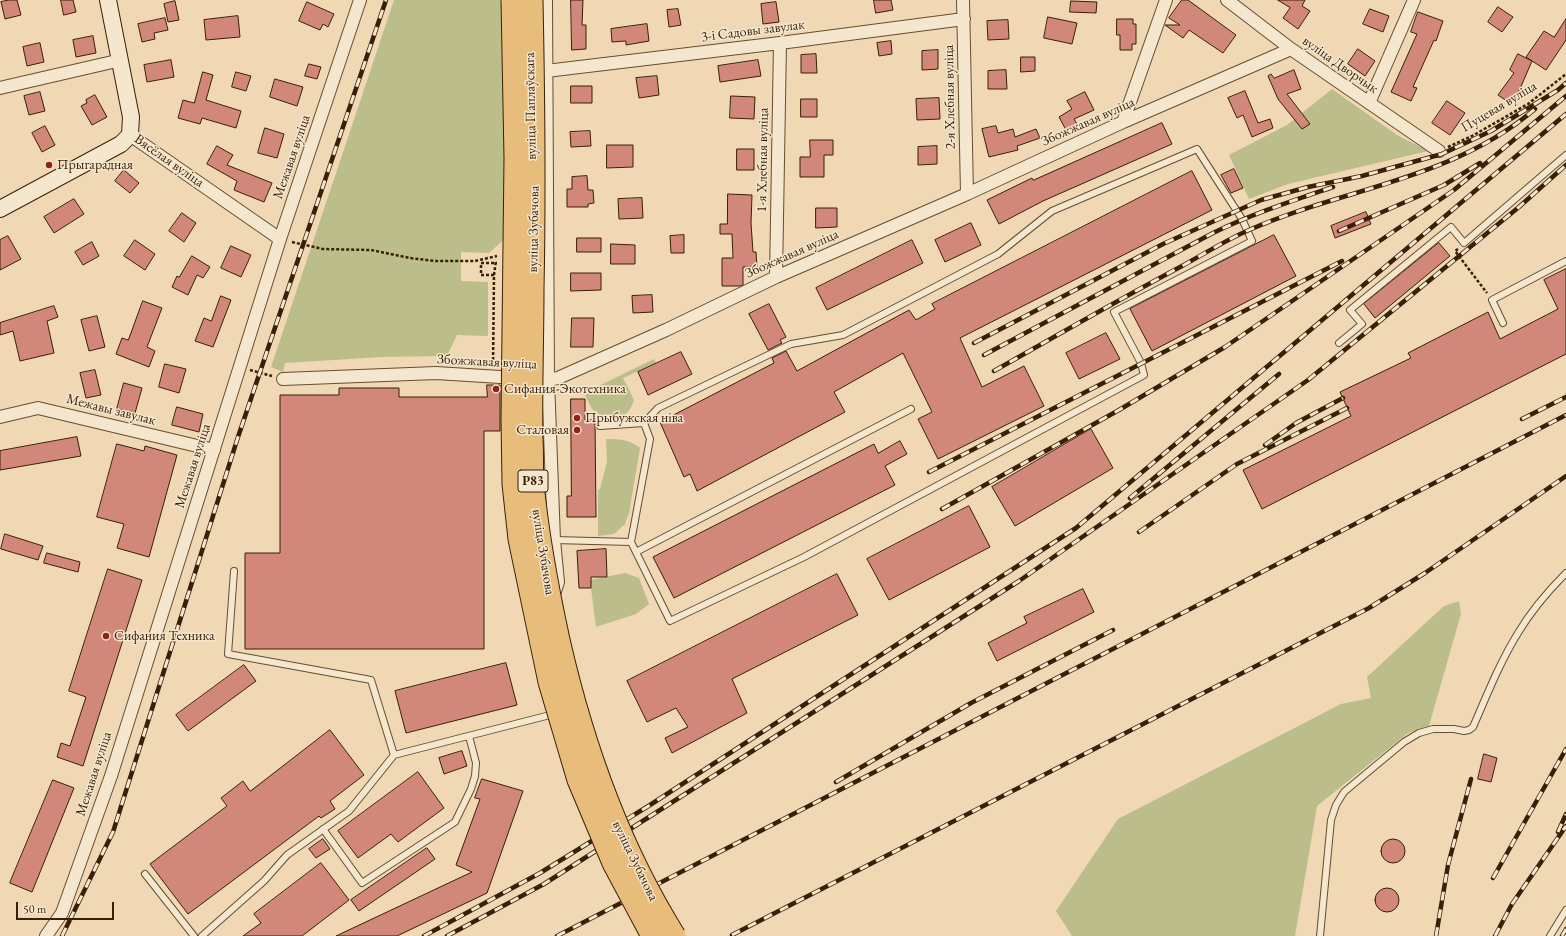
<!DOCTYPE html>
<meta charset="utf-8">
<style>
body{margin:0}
#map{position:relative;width:1566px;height:936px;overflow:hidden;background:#efd8b3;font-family:"EB Garamond",serif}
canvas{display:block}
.scale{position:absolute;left:16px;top:902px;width:98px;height:18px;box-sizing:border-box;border:2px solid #391f06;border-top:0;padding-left:5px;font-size:12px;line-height:14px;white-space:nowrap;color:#391f06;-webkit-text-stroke:3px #f5e6ce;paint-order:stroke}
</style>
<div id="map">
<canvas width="1566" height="936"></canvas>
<div class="scale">50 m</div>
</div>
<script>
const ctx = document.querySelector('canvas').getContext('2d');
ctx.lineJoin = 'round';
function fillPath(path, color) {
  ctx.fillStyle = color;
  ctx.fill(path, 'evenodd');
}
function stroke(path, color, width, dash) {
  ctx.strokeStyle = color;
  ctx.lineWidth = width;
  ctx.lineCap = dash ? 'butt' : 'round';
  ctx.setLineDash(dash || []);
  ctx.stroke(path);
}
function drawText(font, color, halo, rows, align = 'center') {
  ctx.font = font + ' "EB Garamond",serif';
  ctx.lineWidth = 3;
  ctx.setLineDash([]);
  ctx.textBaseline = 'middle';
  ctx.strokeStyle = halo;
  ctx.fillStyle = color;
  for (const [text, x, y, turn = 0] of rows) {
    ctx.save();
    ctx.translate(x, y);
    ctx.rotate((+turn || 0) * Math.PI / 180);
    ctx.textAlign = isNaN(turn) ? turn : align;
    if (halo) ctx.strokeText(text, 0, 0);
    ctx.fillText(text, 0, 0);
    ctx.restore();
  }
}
fillPath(new Path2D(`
 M394 0H527L530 216 489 253 461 252V281L488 282V336L457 335 447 356 382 357 285 363 283 372 271 367Z
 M1332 89 1397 135 1428 151 1288 184 1249 199 1229 155 1287 125Z
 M654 359 656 363 623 378 634 400C629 415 623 418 607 420L592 409 584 393Z
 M606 439C620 439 629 439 640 448L629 513 625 524 614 534 598 536V490L600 489 607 462Z
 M625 573 639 578 649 604 636 614 596 627 590 580Z
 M1459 601 1461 614 1429 726 1408 733 1317 806 1295 936H1072L1056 911 1118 819 1341 704 1371 698 1367 677 1444 606Z`), '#bbbe8b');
const building = new Path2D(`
 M9 0H17L21 15 5 19 1 2Z
 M61 0H73L76 12 64 15Z
 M571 0H583L582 25H586V49L572 50Z
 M874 0H891L893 10 876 13Z
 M1182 0H1188L1236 35 1223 53 1189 30 1183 38 1165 25H1180L1169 18Z
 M1278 0H1305L1302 6 1310 11 1298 29 1283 18 1290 8Z
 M175 1 179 20 168 22 164 4Z
 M1071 1 1097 2 1096 13 1070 12Z
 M307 2 334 14 328 27 323 24 320 30 299 21Z
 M776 2 779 22 763 24 761 4Z
 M1498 7 1513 17 1502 32 1488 22Z
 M678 9 681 25 669 27 667 10Z
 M1370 9 1389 16 1383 32 1363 24Z
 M1418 12 1443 21 1436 41 1434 40 1413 87 1417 88 1411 101 1391 92 1417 34 1411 32Z
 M238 16 240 37 206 40 204 20Z
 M1048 17 1077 23 1072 44 1044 38Z
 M165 18 168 30 154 33 155 39 142 42 138 24Z
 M1117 19H1133V24H1136V44H1132V50H1120V35H1117Z
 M1566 19V40L1546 70 1526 57 1544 31 1554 37Z
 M1008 20 1009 39 988 40 987 21Z
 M647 24 649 41 626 45V41L612 42 611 29Z
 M93 36 96 53 76 57 73 40Z
 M891 41 892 54 879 56 877 43Z
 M40 43 44 62 27 66 23 47Z
 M1358 49 1375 61 1365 76 1348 64Z
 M938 50V69L922 70V51Z
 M816 54 817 73H801V55Z
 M1518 54 1532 61 1519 91 1510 103 1498 95 1514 73 1510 70Z
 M1021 57H1035V71L1021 72Z
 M171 60 174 77 147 82 144 65Z
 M758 60 761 76 720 82 718 66Z
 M309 64 321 67 317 79 305 76Z
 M1006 70 1007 89H988V71Z
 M1294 70 1301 89 1287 94 1310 124 1302 129 1278 99 1268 76 1271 74 1274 78Z
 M203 72 213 75 206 100 241 111 236 128 202 118 200 124 178 118 183 100 194 103Z
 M236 72 251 76 246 91 232 87Z
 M657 76 659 95 639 98 636 78Z
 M275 79 303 87 297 106 270 97Z
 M571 86H592V103H571Z
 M1245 91 1258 123 1270 119 1273 128 1252 137 1243 115 1237 118 1228 98Z
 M40 92 45 111 29 115 24 96Z
 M1085 92 1094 110 1074 119 1077 124 1066 130 1059 117 1072 109 1067 101Z
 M95 95 107 117 92 125 81 106 87 103 86 100Z
 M731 96 755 97 754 119 730 118Z
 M939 98 940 119 917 120 916 99Z
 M801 99H817V117H801Z
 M1447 101 1465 113 1450 135 1432 123Z
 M1162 123 1172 144 1043 201 999 224 987 200 1032 178 1033 180Z
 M45 126 55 145 42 152 32 133Z
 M996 126 998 133 1013 129 1015 137 1036 129 1040 138 1017 146 1018 150 989 157 982 129Z
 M265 128 284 134 277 158 258 153Z
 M590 131 591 146 571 147 570 132Z
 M810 140H833V155H824V177H800V157H810Z
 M607 145H633V167L607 168Z
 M217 146 233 155 227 165 272 183 264 202 234 190 237 181 207 164Z
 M937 146V164L918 165V147Z
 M737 149H754V170H737Z
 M1234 169 1243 188 1231 193 1221 175Z
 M124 170 139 183 130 193 115 181Z
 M1192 171 1212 210 960 338 982 387 1024 366 1044 406 938 459 918 419 932 412 903 353 834 392 845 412 697 491 690 474 684 477 660 422 774 363 772 358 786 351 797 371 909 310 916 320 935 309 932 304Z
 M587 176 588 190H593L594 203 588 204V207H567V189H572V177Z
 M728 194 752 195 751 223 753 252H756L757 267H743V285L741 286H722V258H733L732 234H720V224H727Z
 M642 198 643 218 619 219 618 199Z
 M74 199 84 214 54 233 44 217Z
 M816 208H837V227L816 228Z
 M1366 212 1371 224 1335 238 1331 226Z
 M182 213 196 223 184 242 169 231Z
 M971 223 981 245 945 262 935 240Z
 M684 235V253H671L670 236Z
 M1274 235 1296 276 1152 351 1130 309Z
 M8 236 21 259 0 270V240Z
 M577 238H601V252H577Z
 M135 240 155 254 145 270 124 256Z
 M912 240 923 263 827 310 816 288Z
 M92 242 99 256 83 265 75 252Z
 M1439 243 1450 256 1375 318 1364 304Z
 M611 244 635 245V264H611Z
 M231 246 251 255 241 277 221 268Z
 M192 256 210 267 203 278 197 275 188 295 172 287 177 276 179 277Z
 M1566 269V354L1262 509 1243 470 1351 416 1340 392 1411 358 1408 353 1488 312 1500 339 1558 309 1544 280Z
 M571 273H601V290L571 291Z
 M652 295 653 312 633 313 632 296Z
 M221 296 231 300 213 347 195 341 204 318 211 321Z
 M143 301 162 308 147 347 155 351 149 367 116 354 122 338 128 340Z
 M769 304 786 337 780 340 782 343 768 350 749 314Z
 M54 306 58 317 47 321 54 353 20 361 13 331 0 335V323Z
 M97 316 105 347 89 351 81 320Z
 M572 318H594L593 347H571Z
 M1106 333 1120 359 1079 379 1066 353Z
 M681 352 692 374 648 395 638 372Z
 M165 364 186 369 179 393 159 387Z
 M95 370 101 395 86 398 80 373Z
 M124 383 142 388 135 413 117 409Z
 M487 385H500V431H484V649H245V553H280V395H339V388H399V397H487Z
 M571 399H585V420H595L596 517H567V496H571Z
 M177 407 203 414 199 432 172 425Z
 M1091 429 1113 468 1015 526 992 487Z
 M77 437 81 456 0 470V451Z
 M900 441 907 454 885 466 895 485 674 598 653 557 874 444 878 453Z
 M117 444 144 451 145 446 177 455 149 557 117 548 124 524 97 517Z
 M969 506 990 547 889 600 867 559Z
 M5 534 43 546 38 560 1 549Z
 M606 549 607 577H591V588H579L577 551Z
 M47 553 80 562 78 572 44 563Z
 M108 569 142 580 83 766 57 757 61 743 70 746 86 697 69 691Z
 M837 574 858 615 732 679 747 713 672 753 665 738 688 727 676 708 647 722 627 681Z
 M1083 589 1094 612 997 661 988 643 1027 623 1024 617Z
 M506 663 517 705 406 733 395 691Z
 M244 665 256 681 188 731 176 715Z
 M330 730 364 775 330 801 335 809 321 818 319 816 188 914 150 864 227 806 221 798 243 781 250 791Z
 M462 751 467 766 444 774 439 758Z
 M1484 754 1497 758 1491 782 1478 779Z
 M418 772 444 808 398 842 391 834 358 858 338 831Z
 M482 779 523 791 487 893 397 936H336L472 872 456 865 480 799 475 798Z
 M53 780 74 788 32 892 10 883Z
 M1381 851a12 12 0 1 1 24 0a12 12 0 1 1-24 0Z
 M323 839 330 849 316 858 309 849Z
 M427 848 435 859 359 911 351 900Z
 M321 863 349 900 302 936H243L261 923 254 914Z
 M1375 900a12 12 0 1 1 24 0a12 12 0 1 1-24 0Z`);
fillPath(building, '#d2877b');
stroke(building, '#391f06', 1);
const lane = new Path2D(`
 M1503 323 1492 300 1566 261
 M1339 343 1362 324 1350 310 1451 227 1464 243 1566 155
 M600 426 644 423
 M554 540 631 542 670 621 804 557 1144 375 1141 363 1114 312 1252 241 1242 219 1197 149 1052 211 998 254 843 335 791 344 658 408 644 423 650 439 631 542
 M636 552 911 409
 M234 571 228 654 371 680 394 755
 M323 829 362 883 455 822 471 789 475 776 476 763 469 736
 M145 874 194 936
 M202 936 264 881 287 855 349 811 394 755 554 714
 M1320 936 1331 820 1336 805 1344 792 1404 742 1419 733 1433 729H1454L1464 731 1469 730 1473 727C1487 695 1500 662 1518 633 1531 611 1548 591 1566 573
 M1550 936 1566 910`);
const street = new Path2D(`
 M546 0 548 380 554 540 558 582 553 598
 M963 0 967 194
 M1227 0 1291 49 1439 151
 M546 71 780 43 964 19
 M0 88 121 60
 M1369 103 1414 0
 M1123 122 1166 0
 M130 135 280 239
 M776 277 780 43
 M283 379 436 373 548 380 558 378 666 330 776 277 967 194 1123 122 1291 49
 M0 417 38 408 214 450
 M46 936 62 913 111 776 280 239 360 0`);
const secondary = new Path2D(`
 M0 209 121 144 130 135 131 117 108 0`);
stroke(lane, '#664d31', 8);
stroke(street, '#664d31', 14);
stroke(secondary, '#391f06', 18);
stroke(new Path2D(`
 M1448 147 1472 136 1528 104 1566 74
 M292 242 323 249 371 250 410 258 435 261H475L497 256
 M1458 249 1455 251 1487 293
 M494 275H481V263H497
 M493 365 494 275 496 260
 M250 370 272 376`), '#391f06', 2.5, [3, 2]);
stroke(lane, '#f5e6ce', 6);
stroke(street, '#f5e6ce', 12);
stroke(secondary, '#f5e6ce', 16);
const rail = new Path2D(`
 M1339 231 1444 185 1480 163
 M974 343 1163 244 1261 200 1308 187 1362 176 1442 154 1491 131 1558 90 1566 83
 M984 355 1213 233C1252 214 1292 201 1333 187
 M994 371C1056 336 1118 300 1182 266 1204 254 1226 240 1249 230 1344 188 1452 180 1535 109
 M1522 419 1566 397
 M1265 445 1296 423 1343 398
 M929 472 1342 261
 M1130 498 1279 374
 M942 509 1119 410 1225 347 1454 190 1566 96
 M1139 532 1237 464 1347 408
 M836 782 971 703 1113 630
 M1558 832 1566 814
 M1493 878 1566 749
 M732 935 1369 608 1425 573 1566 476
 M62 936 113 832 238 437 386 0
 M424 936 540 873 650 805 1076 528 1566 114
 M447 936 544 884 1019 581 1308 380 1519 207 1566 165
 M557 936 1566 415
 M1436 936 1448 865 1471 779
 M1495 936 1512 904 1566 826
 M1562 936 1566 929`);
stroke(rail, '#391f06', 4.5);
stroke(rail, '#f5e6ce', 3, [9]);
const highwayBridge = new Path2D(`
 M512 0 515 158 512 418 513 484 519 539 549 682 578 780 613 863 652 936
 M532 0C534 97 535 193 533 290 533 340 531 390 532 440 533 454 532 469 533 483 538 536 548 589 559 640 583 745 618 845 675 936`);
stroke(highwayBridge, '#391f06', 23, []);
stroke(highwayBridge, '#e8bc7a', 21);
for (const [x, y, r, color] of [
 [49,165,4,"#8f2418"],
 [496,389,4,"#8f2418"],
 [577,418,4,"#8f2418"],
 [577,430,4,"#8f2418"],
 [106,636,4,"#8f2418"]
]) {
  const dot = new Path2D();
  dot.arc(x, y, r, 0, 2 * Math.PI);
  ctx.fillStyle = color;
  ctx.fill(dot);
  stroke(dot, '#f5e6ce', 1.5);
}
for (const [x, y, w] of [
 [533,481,30]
]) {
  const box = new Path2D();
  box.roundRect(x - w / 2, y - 11, w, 22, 3);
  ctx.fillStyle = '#f5e6ce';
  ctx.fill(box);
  stroke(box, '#391f06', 1);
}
drawText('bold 13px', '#391f06', null, [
 ["Р83",533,481]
]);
drawText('14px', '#391f06', '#f5e6ce', [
 ["3-і Садовы завулак",753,31,-7],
 ["вуліца Дворчык",1340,65,35],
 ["2-я Хлебная вуліца",950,97,-91],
 ["вуліца Паплаўскага",531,106,-91],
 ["Пуцевая вуліца",1499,107,-31],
 ["Збожжавая вуліца",1088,122,-24],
 ["Межавая вуліца",292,157,-71],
 ["1-я Хлебная вуліца",763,160,-89],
 ["Вясёлая вуліца",169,161,35],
 ["вуліца Зубачова",534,229,-89],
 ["Збожжавая вуліца",792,254,-24],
 ["Збожжавая вуліца",487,362,3],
 ["Межавы завулак",111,410,14],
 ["Межавая вуліца",193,466,-72],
 ["вуліца Зубачова",543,552,81],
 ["Межавая вуліца",94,774,-72],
 ["вуліца Зубачова",635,861,64]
]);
drawText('14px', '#391f06', '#f5e6ce', [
 ["Прыгарадная",57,165],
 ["Сифания-Экотехника",504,389],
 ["Прыбужская ніва",585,418],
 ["Сталовая",569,430,"right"],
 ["Сифания Техника",114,636]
], 'left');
</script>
